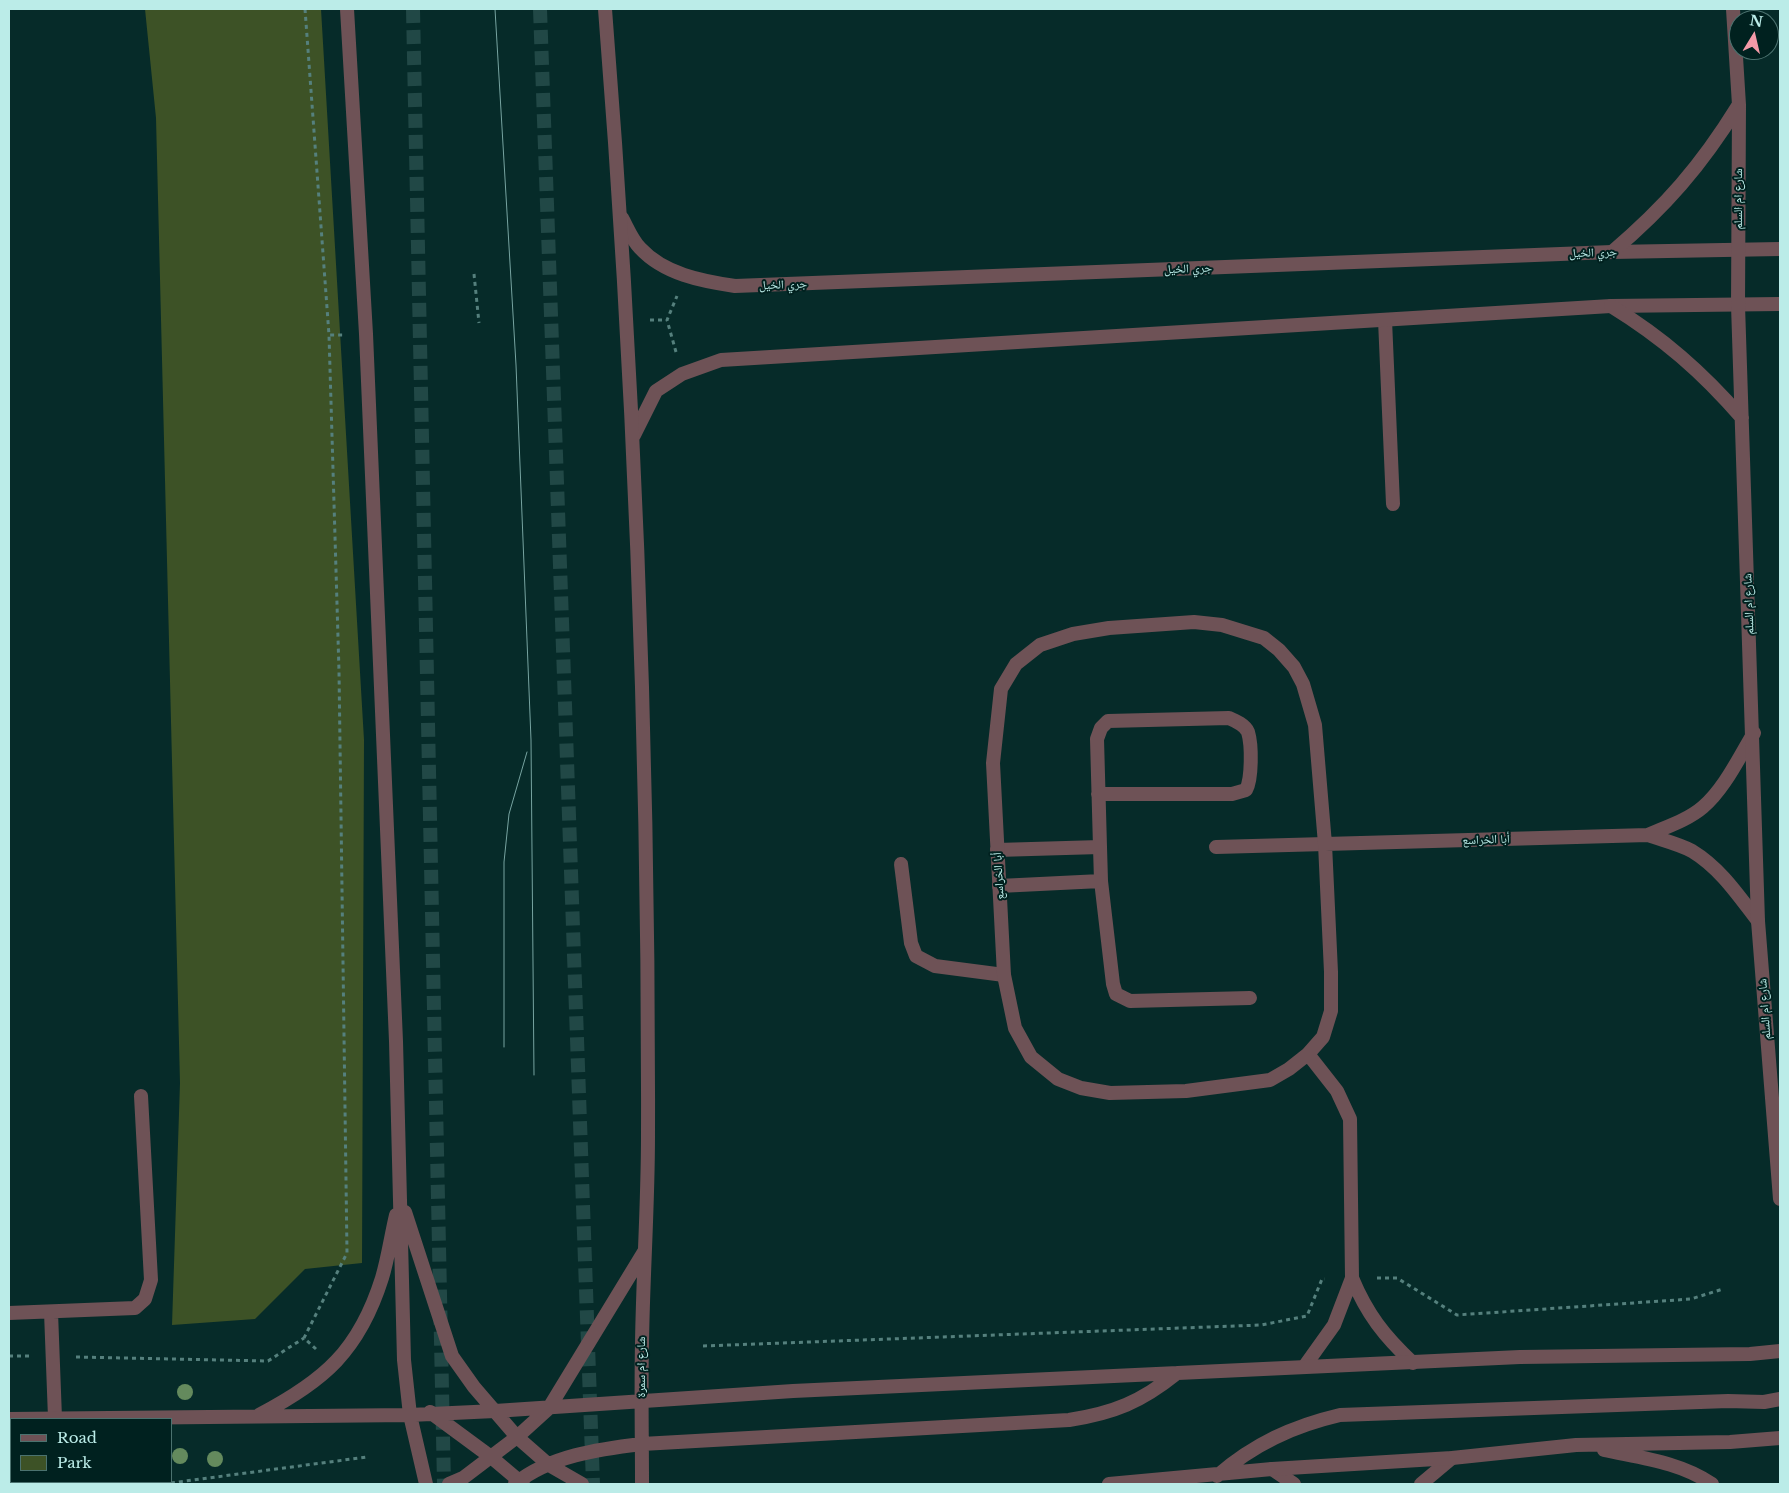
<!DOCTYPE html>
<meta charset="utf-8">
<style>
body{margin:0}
#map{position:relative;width:1789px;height:1493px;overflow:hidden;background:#062b29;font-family:"Libre Baskerville",serif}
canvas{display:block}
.frame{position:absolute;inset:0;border:10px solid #bbece8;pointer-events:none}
.legend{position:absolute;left:10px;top:1418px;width:162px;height:65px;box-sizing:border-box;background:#00211f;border:1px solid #4b726f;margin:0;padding:6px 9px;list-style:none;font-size:15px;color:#bbece8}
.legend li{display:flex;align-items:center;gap:10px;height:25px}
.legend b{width:25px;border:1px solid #4b726f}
.north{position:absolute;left:1729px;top:10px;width:50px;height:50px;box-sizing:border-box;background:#00211f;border:1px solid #4b726f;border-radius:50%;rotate:9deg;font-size:14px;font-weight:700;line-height:20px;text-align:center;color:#bbece8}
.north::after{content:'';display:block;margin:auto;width:18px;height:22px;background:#f39aa8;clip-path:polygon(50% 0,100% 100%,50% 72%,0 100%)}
</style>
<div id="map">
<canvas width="1789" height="1493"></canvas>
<div class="frame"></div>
<ul class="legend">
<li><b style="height:6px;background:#6e5256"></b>Road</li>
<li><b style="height:14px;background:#3d5226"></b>Park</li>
</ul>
<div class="north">N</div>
</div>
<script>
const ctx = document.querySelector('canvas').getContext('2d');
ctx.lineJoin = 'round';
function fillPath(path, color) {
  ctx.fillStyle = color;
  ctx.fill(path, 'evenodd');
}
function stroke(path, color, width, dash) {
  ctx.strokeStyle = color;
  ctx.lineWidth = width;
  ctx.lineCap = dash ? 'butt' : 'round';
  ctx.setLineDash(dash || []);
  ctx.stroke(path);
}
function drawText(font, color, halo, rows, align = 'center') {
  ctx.font = font + ' "Libre Baskerville","Noto Naskh Arabic",serif';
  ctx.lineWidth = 4;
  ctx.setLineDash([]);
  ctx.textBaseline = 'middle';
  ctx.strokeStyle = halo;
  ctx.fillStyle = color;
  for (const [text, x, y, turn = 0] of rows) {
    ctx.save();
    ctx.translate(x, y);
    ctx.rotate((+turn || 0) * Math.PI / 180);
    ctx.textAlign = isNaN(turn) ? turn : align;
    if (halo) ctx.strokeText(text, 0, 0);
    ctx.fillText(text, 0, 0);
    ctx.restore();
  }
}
fillPath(new Path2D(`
 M145 9H321L364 740 362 1263 305 1269 255 1319 172 1325 180 1083 156 118Z`), '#3d5226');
stroke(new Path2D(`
 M413 9 444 1484
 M540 9 593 1484`), '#214846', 14, [14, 7]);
stroke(new Path2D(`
 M305 9 329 335H343
 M474 274 479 323
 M650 320H667
 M676 352 667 320 677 296
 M1377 1278H1397L1457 1315 1691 1299 1723 1289
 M703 1346 1261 1325 1307 1316 1322 1279H1325
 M316 1349 304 1338 347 1253 339 671 329 335
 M9 1356H30
 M76 1357 268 1361 304 1338
 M163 1484 367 1457`), '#55807d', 3, [4, 4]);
stroke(new Path2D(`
 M1385 320 1393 504
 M1100 847 1101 881
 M1216 847 1325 844
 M997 850 1100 847 1097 739 1101 728 1108 721 1229 718C1236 721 1245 725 1248 732 1252 745 1252 779 1246 790L1232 794H1098
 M901 864 911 943 916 956 935 966 1004 975
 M999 886 1101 881 1113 984 1116 994 1130 1001 1250 998
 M51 1312 55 1418
 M9 1313 135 1308 145 1299 151 1280 141 1096`), '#6e5256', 14);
stroke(new Path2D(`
 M622 218C627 227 632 240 640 248 664 274 701 281 735 286L1612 252 1780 249
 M634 435 656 391 682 374 721 360 1611 306 1780 304
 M1194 622 1222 625 1264 638 1279 650 1294 667 1303 684 1315 725 1325 844 1331 972V1011L1323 1037 1308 1054 1289 1069 1270 1080 1186 1091 1110 1093 1081 1088 1058 1079 1031 1057 1015 1028 1004 975 993 763 1001 689 1016 664 1040 645 1073 634 1109 628Z
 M1648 835C1666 827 1688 820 1703 807 1725 788 1739 757 1754 733
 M1325 844 1648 835C1662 840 1679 844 1692 851 1720 868 1738 895 1758 921
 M1352 1278C1367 1314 1384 1336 1413 1363
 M1304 1367 1334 1325 1352 1278 1350 1119 1337 1091 1308 1054
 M1272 1469 1294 1484
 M1421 1484 1452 1458`), '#6e5256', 14);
stroke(new Path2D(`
 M347 9 366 334 396 1041 404 1360 410 1415 426 1484
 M605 9C635 384 649 759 648 1136 648 1205 643 1274 642 1343 641 1390 642 1437 642 1484
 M1733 9 1739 105 1738 305 1758 921 1780 1199
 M1612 252C1665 207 1701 166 1738 106
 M1611 306C1663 338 1702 372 1742 418
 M405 1212 452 1356 474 1387 517 1437 549 1465 582 1484
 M430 1412 491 1457 523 1484
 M259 1415C324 1381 359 1351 382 1278 388 1258 391 1236 396 1215
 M9 1419 410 1415 495 1411 793 1391 1520 1357 1750 1354 1780 1351
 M1604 1450C1641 1458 1680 1462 1712 1484
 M1217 1476C1254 1444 1293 1426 1340 1415L1728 1401 1764 1402 1780 1399
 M449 1484 463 1478 517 1437 549 1408 644 1252
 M515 1484C549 1456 599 1449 642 1444L1069 1420C1114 1413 1141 1402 1177 1373
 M1109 1484 1272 1469 1452 1458 1576 1445 1730 1442 1780 1438`), '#6e5256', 14);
stroke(new Path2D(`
 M495 9 516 365 531 740 534 1075
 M504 1047V862L509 814 527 752`), '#77a4a1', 1);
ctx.fillStyle = '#648a5d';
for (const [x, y] of [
 [185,1392],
 [180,1456],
 [215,1459]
]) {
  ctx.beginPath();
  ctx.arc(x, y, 8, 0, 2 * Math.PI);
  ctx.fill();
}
drawText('12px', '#bbece8', '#00211f', [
 ["شارع ام السلم",1739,199,-90],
 ["جري الخيل",1593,253,-2],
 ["جري الخيل",1188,269,-2],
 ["جري الخيل",783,285,-2],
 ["شارع ام السلم",1749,604,-92],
 ["أبا الخراسع",1486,840,-2],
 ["أبا الخراسع",999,876,-93],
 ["شارع ام السلم",1765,1009,-94],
 ["شارع ام سمرة",642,1367,-90]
]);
</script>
